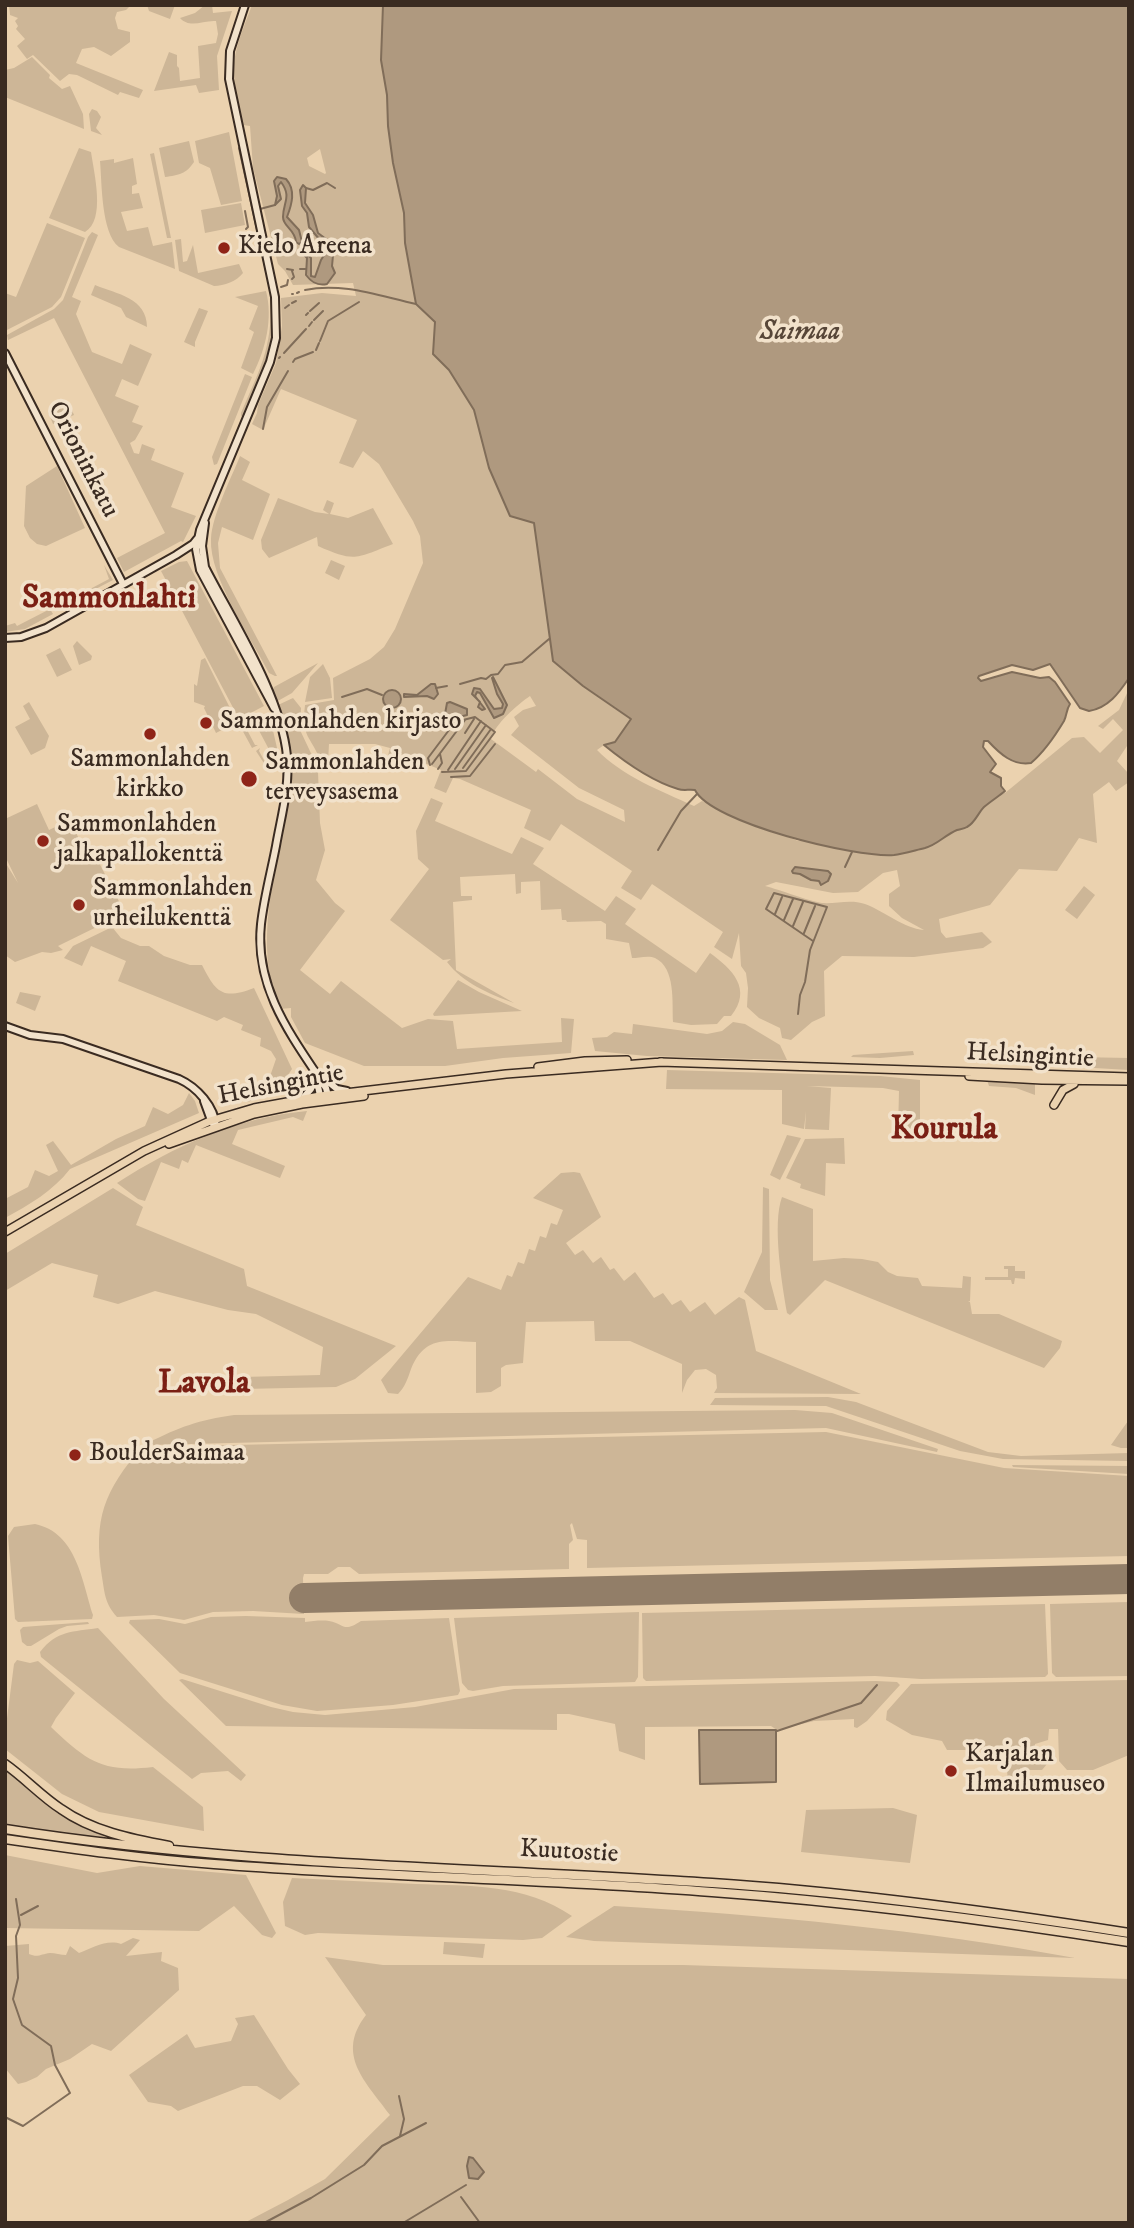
<!DOCTYPE html>
<meta charset="utf-8">
<style>
body{margin:0}
#map{position:relative;width:1134px;height:2228px;overflow:hidden;background:#ebd2af;font-family:"IM FELL DW Pica",serif}
canvas{display:block}
.frame{position:absolute;inset:0;border:7px solid #3a2b21;pointer-events:none}
</style>
<div id="map">
<canvas width="1134" height="2228"></canvas>
<div class="frame"></div>
</div>
<script>
const ctx = document.querySelector('canvas').getContext('2d');
ctx.lineJoin = 'round';
function fillPath(path, color) {
  ctx.fillStyle = color;
  ctx.fill(path, 'evenodd');
}
function stroke(path, color, width, dash) {
  ctx.strokeStyle = color;
  ctx.lineWidth = width;
  ctx.lineCap = dash ? 'butt' : 'round';
  ctx.setLineDash(dash || []);
  ctx.stroke(path);
}
function drawText(font, color, halo, rows, align = 'center') {
  ctx.font = font + ' "IM FELL DW Pica",serif';
  ctx.lineWidth = 7;
  ctx.setLineDash([]);
  ctx.textBaseline = 'middle';
  ctx.strokeStyle = halo;
  ctx.fillStyle = color;
  for (const [text, x, y, turn = 0] of rows) {
    ctx.save();
    ctx.translate(x, y);
    ctx.rotate((+turn || 0) * Math.PI / 180);
    ctx.textAlign = isNaN(turn) ? turn : align;
    if (halo) ctx.strokeText(text, 0, 0);
    ctx.fillText(text, 0, 0);
    ctx.restore();
  }
}
fillPath(new Path2D(`
 M9 5H108L109 7 131 5 126 10 117 12 115 18 118 29 130 32V42L111 56 94 47 82 49 76 63 143 90 139 98 120 92 118 95 77 75 69 74 60 81 33 55 27 59 17 46 25 39 16 29 18 26 15 21 18 18 10 15Z
 M147 5H175L170 19 149 11Z
 M205 5H212L213 13 232 11 217 56 219 90 199 93 196 85 154 91 169 52 177 55V66L179 68 180 81 200 78 198 46 216 43 218 34 216 21C203 20 190 29 180 18L195 13Z
 M252 5H383L388 126 393 163 404 213 405 243 416 303 435 322 433 354 449 370 474 410 489 468 534 523 553 661 583 686 631 719 615 742 604 745 597 750C622 776 661 791 694 806L702 801 798 841 1001 778V786L1005 793 1072 738 1084 737 1100 753 1123 730 1113 719 1103 729 1098 726 1119 710 1129 689V743L1117 761 1129 774V782L1116 791 1109 782 1093 794 1097 843 1079 838 1057 871 1019 869 990 905 939 919 941 932 946 938 982 932 992 942 983 948 914 957 842 956 824 971 825 1016 812 1022 791 1040 782 1038 780 1028 759 1018 747 1007 748 988 746 973 741 966 739 933 732 959 714 947 723 932 652 884 641 900 621 888 632 871 561 824 550 841 524 828 531 810 460 779 453 778 446 793 434 788 441 770 403 754 395 771 385 767 390 748 375 744H329L328 762H321C311 735 301 739 305 705L334 700 333 678 370 659 384 647 395 629 423 563 420 536 413 521 379 464 363 451 353 468 339 463 357 420 281 389 263 430 252 424 257 413 258 405 276 363 282 326 281 298 322 293 356 296 353 283 293 285 285 271 278 264 253 168 250 126 243 125C240 109 235 92 234 76 232 52 244 27 252 5ZM320 149 326 173 325 174 309 166 307 158ZM530 696 536 706 523 710 514 717 519 726 511 735 579 788 624 810 625 822 577 799 538 769 536 772 491 739C494 725 518 704 530 696ZM897 870 900 886 889 894V906L902 918 924 930C903 928 886 912 865 904 850 899 837 904 822 903 808 901 781 890 765 886L776 882 833 893 858 892 883 873Z
 M32 57 50 75 49 78 62 89 70 86 83 114 84 129 5 97V70L14 68Z
 M92 109 97 111 101 117 96 128 102 135 91 131 89 114Z
 M229 132 242 201 221 205 210 168 199 163 195 141Z
 M189 141 194 162C186 174 179 175 165 177L159 148Z
 M79 148 91 152C94 173 106 220 85 232L49 218Z
 M154 153 171 238H167L150 154Z
 M133 158 137 184 132 186V194L139 193 143 208 121 212 127 231 148 227 153 246 172 242 175 269 119 247C101 233 102 183 100 161L114 159V163Z
 M241 203 245 225 205 233 201 210Z
 M47 223 85 238 61 297 52 307 5 331V293L16 297Z
 M92 232 98 235 72 297 81 301 76 314 92 352 122 364 130 344 152 354 138 386 122 379 115 396 139 406 132 422 143 426 135 440 130 443 134 453 139 454 142 444 155 449 151 460 184 473 171 507 196 516 183 542 181 541 124 572 117 558 165 533 54 318 8 340 7 335 54 309 63 300 88 237Z
 M181 239 183 262 187 261 193 245 198 273 239 264 243 273C237 281 224 286 214 286L179 271 175 240Z
 M95 285C117 294 147 298 147 327L126 317 121 308 91 295Z
 M270 290 272 293 274 336 268 359 244 418 241 416V413C262 365 274 343 270 290Z
 M266 291C273 318 266 349 253 374L241 368 254 332 249 329 258 306 235 297Z
 M199 308 208 311 195 342V347L184 342Z
 M245 374 252 377 217 464 214 465 212 457Z
 M69 403 74 415 53 424 48 412Z
 M240 456 250 462 242 480 270 494 253 540 222 527 218 543 220 568 277 676H275L269 673C251 638 209 577 211 539 212 515 231 479 240 456Z
 M57 466 85 528 46 546 37 544 30 538 24 526 26 486Z
 M278 498 315 512 329 514 323 510 327 500 334 503 330 514 348 518 373 508 393 544C356 558 356 563 318 546L317 537 269 558 262 549 261 540Z
 M331 560 345 566 339 580 325 573Z
 M187 561 264 706 239 719 161 571 179 562Z
 M104 565 113 580 59 608 58 606 109 579Z
 M50 609 53 614 25 629 5 632V626L15 623 17 626Z
 M77 641 92 656 91 660 79 665 73 646Z
 M60 648 72 670 57 677 46 655Z
 M205 658 237 722 216 733 204 708 205 706 194 702V684L197 686 201 660Z
 M318 663 292 693 276 702 272 692 274 687Z
 M323 664 330 678 332 698 305 702 310 677Z
 M293 698 301 708 300 730 318 768H293L290 750 278 705Z
 M29 702 49 736 45 748 31 755 15 727 30 719 23 706Z
 M269 713 277 748 278 768H267L256 751 260 748 259 751 265 762 273 757 255 723 246 728 255 745H258L252 748 240 726Z
 M296 772H318L320 823 325 850 316 880 335 903 345 911 300 970 330 994 341 981 402 1028 428 1019 453 1021 457 1049 562 1042 561 1018 574 1019 571 1053 503 1058 445 1066H364L305 1043 291 1017V1008L280 1009C248 933 285 851 291 774Z
 M431 798 443 803 435 821 512 854 521 837 544 848 533 864 605 911 616 896 636 909 625 924 696 973 710 953C732 969 753 989 731 1016H724L717 1024 691 1025 673 1022C672 1003 676 968 655 958 649 955 638 958 632 958L629 943 606 939V924L601 921 567 922 566 920H562L561 909 541 910 540 881 521 882V893L516 894 515 874 460 877 461 896H472V900L453 902 456 970 514 1003C489 994 463 983 447 962L451 959 443 960 390 920 429 869 418 859 416 831Z
 M37 804 49 830 70 820 87 856 94 853 125 913 58 946 63 950 51 953 42 952 15 962 5 955V862L18 883 5 856V819Z
 M1084 886 1095 895 1077 919 1065 910Z
 M112 927 121 938 140 946H149L164 956 190 965H202C216 993 223 1000 254 988L292 1069C282 1086 266 1094 248 1102L243 1096 267 1085 276 1059 271 1051 260 1046 261 1038 241 1030 243 1025 224 1017 217 1021 118 981 126 961 91 946 82 966 64 958 73 946Z
 M458 980 479 992 522 1011 434 1016 433 1014Z
 M20 992 41 996 35 1011 16 1003Z
 M733 1022 745 1024 780 1045 787 1060 647 1056 595 1051 592 1038 607 1037 614 1032 632 1034 633 1024 707 1034 722 1031Z
 M913 1051 914 1055 880 1058 851 1057 853 1055Z
 M1075 1057 1129 1058V1070L1077 1067Z
 M667 1070 880 1076 920 1080V1132H898L899 1091 883 1088 807 1086 831 1088 829 1130 805 1129 806 1111 804 1129 782 1124V1090L666 1089Z
 M987 1080 1035 1084V1095L1016 1088 989 1086Z
 M189 1093 195 1101 199 1113 70 1169C53 1191 29 1205 5 1218V1199L28 1187 35 1170 49 1176 58 1171 46 1145 53 1141 71 1165 116 1139 145 1126 153 1107 168 1114 183 1105Z
 M307 1111 303 1121 293 1117 238 1130 232 1144 285 1166 280 1178 196 1145 188 1163 182 1160 179 1169 161 1162 145 1201 138 1199 117 1183C174 1146 239 1117 307 1111Z
 M787 1135 801 1138 780 1180 770 1175Z
 M844 1138 845 1164 826 1163 825 1196 800 1188 801 1184 786 1178 805 1139Z
 M574 1172 580 1173 601 1217 566 1243 575 1255 583 1250 593 1263 601 1257 610 1270 614 1268 624 1281 635 1272 654 1298 663 1293 672 1305 681 1300 690 1312 705 1302 715 1315 739 1297 745 1300 756 1351 861 1394 714 1393 717 1388 716 1375 706 1369 695 1370 687 1380 682 1393V1364L630 1341H595L594 1321 526 1322 523 1363 506 1365 501 1368V1386L491 1392 476 1393V1342C446 1341 425 1335 411 1369 408 1378 405 1387 398 1394L388 1393 381 1380 468 1277 501 1290 507 1275 512 1277 518 1262 524 1264 529 1249 535 1251 540 1236 546 1238 551 1223 557 1225 563 1210 533 1198 561 1173Z
 M763 1187 769 1189 770 1280 778 1310H765L744 1292 762 1252Z
 M113 1188 143 1207 136 1225 244 1269 247 1286 396 1346 355 1379 336 1387 242 1389V1377L320 1375 323 1347 256 1314 228 1310 155 1291 118 1304 93 1297 98 1275 52 1263 5 1291V1254Z
 M782 1197 813 1209V1261L844 1258 862 1259 878 1262 888 1272 897 1276 918 1278 922 1286 962 1288 963 1276 971 1277 970 1301H968L970 1302 972 1314H999L1062 1341 1060 1348 1044 1368 825 1280 790 1315 787 1313C782 1284 772 1224 782 1197Z
 M1004 1266H1015V1271H1025V1279L1015 1278 1014 1284H1012L1011 1280H985V1277H1008V1269H1004Z
 M1129 1351V1448H1121L1111 1445 1128 1421 1127 1352Z
 M828 1397 856 1402 988 1452 1021 1456 1129 1453V1461L1003 1459 960 1451 826 1406 710 1405 715 1398Z
 M795 1410 832 1413 938 1449 937 1452 826 1428 150 1445 148 1443C179 1427 199 1420 234 1415Z
 M826 1432 1004 1468 1129 1476V1556L587 1568V1540L577 1539 572 1523 570 1525 573 1540 569 1544V1569L359 1574 350 1567H338L328 1574H304L303 1578 304 1614 253 1611 213 1612 184 1620 154 1615 117 1617C105 1603 105 1595 102 1577 93 1519 104 1491 142 1447Z
 M1012 1465 1129 1466V1474L1013 1467Z
 M35 1524C77 1533 82 1581 93 1615L92 1619 18 1622 15 1619 8 1536 14 1527Z
 M1129 1602V1676L1056 1677 1052 1673 1050 1604Z
 M1045 1604 1048 1674 1045 1677 921 1679 875 1676 646 1681 643 1678 642 1613Z
 M639 1612 638 1677 635 1682 503 1686 473 1691 468 1690 462 1683 454 1618Z
 M246 1616 305 1618V1622C313 1621 322 1620 329 1621 345 1624 343 1633 361 1621L449 1618 460 1691 458 1695 393 1705 331 1710 317 1711 282 1705 180 1673 129 1623 130 1620 159 1619 185 1624 211 1617Z
 M88 1622 89 1624 67 1626 59 1629 31 1646H27L22 1642 20 1630 23 1627Z
 M98 1628 164 1699 246 1775 241 1781 228 1771 201 1773 192 1779 41 1657 40 1652C57 1630 73 1632 98 1628Z
 M17 1660 30 1663 38 1661 75 1693 56 1718 51 1727C87 1761 102 1773 153 1767L203 1807 204 1831 99 1812 62 1794 5 1749V1734L14 1664Z
 M182 1679 271 1707 293 1712 325 1715 415 1707 514 1689 876 1681 897 1682 900 1685 867 1721 857 1728 854 1727V1719L814 1721 777 1730 771 1726 645 1727V1760L619 1751 615 1724 569 1714H557V1730L226 1726 179 1680Z
 M1129 1680V1755L1093 1770H1067L1059 1761 1058 1729H1049L1048 1740 1035 1744V1753L1047 1756V1764L1042 1770H1022L1023 1786H1008L1006 1750H947L942 1741 912 1735 886 1720 887 1711 911 1684Z
 M5 1768 56 1809 125 1840V1842L5 1825Z
 M893 1808 917 1815 910 1863 801 1852 806 1810Z
 M5 1855 97 1873 140 1866 246 1875 276 1933 272 1938 262 1935 234 1906 199 1931 6 1928Z
 M292 1878C333 1880 374 1882 416 1884 471 1886 525 1884 572 1916L542 1938 523 1940 318 1933 305 1935 285 1926 283 1902Z
 M614 1906C768 1915 923 1930 1075 1958L594 1941 566 1937Z
 M133 1938 140 1940 126 1956 162 1952 161 1961 178 1968 179 1990 111 2051 92 2044 70 2059 46 2069 37 2077 26 2082 18 2084 5 2068V1946L29 1944V1954C38 1958 41 1954 50 1953 55 1953 61 1955 66 1955L70 1946 79 1953C92 1948 107 1939 121 1944Z
 M444 1942 485 1944 483 1958 443 1954Z
 M325 1957 383 1965H683L1129 1979V2223H244L288 2200 325 2179 390 2115C366 2082 335 2055 366 2015Z
 M254 2015 288 2069 300 2084 280 2100 257 2086H243L178 2111 171 2106 148 2102 129 2075 187 2034 195 2048 231 2041 238 2024 235 2018Z`), '#cdb697');
const water = new Path2D(`
 M383 5H1129V678C1119 693 1108 708 1089 711L1080 708 1050 664 1033 670 1012 665 979 676 978 678 981 681 1012 672 1040 678 1049 677 1055 682 1070 704C1066 710 1067 715 1064 721 1055 736 1044 752 1031 763 1013 766 1000 754 988 741H984L983 747 996 764 990 772 1001 778V786L1005 791C999 796 991 801 984 807 978 813 975 823 967 827 964 829 960 829 957 830 945 835 937 845 925 848 916 850 903 854 894 855 856 858 711 823 695 790 689 789 684 791 678 789 651 781 626 763 604 745L615 742 631 719 583 686 553 661 534 523 510 516 489 468 474 410 449 370 433 354 435 322 416 304 405 243 404 213 393 163 388 126 387 95 381 60Z
 M277 177 286 179C296 190 292 204 287 217L299 230 302 242 299 244 296 242C295 229 283 227 283 217 283 202 292 197 281 182L278 186 281 199 275 205 277 196 274 181Z
 M303 185 306 188 305 203 313 215 318 233 334 245 332 266 335 273 327 284C318 286 312 283 306 275L307 258 300 250V248L311 258V276L315 277 321 260 326 252 325 246 309 227 307 213 302 206 300 190Z
 M493 677 507 705 503 714 494 718 480 693 477 692 475 696 485 709 482 710 478 707 480 702 472 694 474 688 480 689 494 709 502 708 503 704 497 694 492 678Z
 M431 684H435L438 694 434 699 427 696 404 697V694L417 695Z
 M383 699a9 9 0 1 1 18 0a9 9 0 1 1-18 0Z
 M450 702 467 709V715L455 718 445 714 447 703Z
 M795 867 828 871 831 874 828 881 821 885 819 881 811 880 800 874 793 873 792 871Z
 M699 1730H776V1782L700 1784Z
 M469 2157 473 2158 484 2172 478 2179 469 2178 467 2166Z`);
fillPath(water, '#af997f');
stroke(water, '#806d59', 2);
stroke(new Path2D(`
 M239 148 266 271
 M306 188 313 190 327 183 335 188
 M260 209 275 205
 M245 211 248 227 246 229
 M287 269 293 270 292 271 294 277 292 279
 M300 269H306
 M281 287 287 285 288 280
 M305 290C342 282 379 296 416 304
 M297 293 299 292
 M292 294H293
 M292 303 296 301
 M285 308 289 305
 M310 311 319 303
 M306 315 308 313
 M314 320 323 311
 M309 326 312 322
 M320 341 328 321 359 302
 M316 350 319 343
 M284 353 306 329
 M279 358 280 357
 M293 362 295 359 313 352
 M263 429 267 407 288 371
 M460 684 481 678 486 679 491 675 498 674 505 665 522 662 549 639
 M436 688 447 686
 M342 697 367 689 382 695
 M465 733 474 719
 M432 764 465 720
 M430 765 428 758 455 722 475 717
 M463 768 491 729
 M438 769 442 763 440 754
 M455 769 486 725
 M448 770 481 721
 M442 772 466 771 495 732 475 717
 M451 777 470 776 495 744
 M658 850 681 811 697 794
 M845 867 852 852
 M775 914 782 897
 M784 920 793 899
 M793 926 803 902
 M804 933 815 906
 M798 1014 800 995 805 982 810 950 827 907 774 893 766 909 813 941
 M777 1731 861 1703 877 1685
 M21 1915 38 1906
 M399 2096 404 2119 400 2136
 M5 2117 23 2126 70 2093 55 2065 51 2046 22 2025 13 1999 18 1978 16 1936 20 1925 16 1899
 M461 2197 480 2223
 M264 2223 311 2198 364 2165 382 2146 426 2123
 M403 2223 466 2185`), '#806d59', 2);
stroke(new Path2D(`
 M304 1598 1129 1579`), '#927e68', 30);
const secondary = new Path2D(`
 M245 5 230 51 229 79 275 297 276 338 270 362 200 530 196 549 200 570 274 708
 M5 353 123 584
 M205 523 202 546 205 567C233 622 281 695 287 756 290 786 281 817 276 846 271 872 264 898 261 924 254 989 293 1038 326 1088L328 1096
 M5 638 21 637 46 628 176 555 193 544 197 539
 M5 1026 30 1035 63 1039 179 1079C197 1087 215 1107 216 1127
 M316 1076 320 1096
 M321 1076 337 1089 347 1091
 M302 1099 311 1089 314 1070
 M204 1101 212 1123`);
const primary = new Path2D(`
 M660 1062 1129 1077
 M538 1067 585 1061 627 1060
 M969 1076 1042 1080 1128 1081
 M1054 1105 1063 1090 1074 1084
 M169 1144 254 1114 302 1104 364 1096
 M5 1232 144 1151 210 1121 254 1108 320 1096 506 1074 662 1062`);
const highway = new Path2D(`
 M5 1764C25 1778 41 1796 61 1809 92 1831 131 1839 169 1846
 M5 1829C239 1866 476 1867 712 1883 852 1892 990 1911 1129 1933
 M5 1839C74 1849 144 1859 214 1864 379 1877 546 1879 712 1892 852 1902 990 1920 1129 1942`);
stroke(secondary, '#3a2b21', 10);
stroke(primary, '#3a2b21', 10);
stroke(highway, '#3a2b21', 11);
stroke(secondary, '#f2e2cb', 6);
stroke(primary, '#ebd2af', 7);
stroke(highway, '#ebd2af', 8);
for (const [x, y, r, color] of [
 [224,248,7,"#8f2418"],
 [206,723,7,"#8f2418"],
 [150,734,7,"#8f2418"],
 [249,779,9,"#8f2418"],
 [43,841,7,"#8f2418"],
 [79,905,7,"#8f2418"],
 [75,1455,7,"#8f2418"],
 [951,1771,7,"#8f2418"]
]) {
  const dot = new Path2D();
  dot.arc(x, y, r, 0, 2 * Math.PI);
  ctx.fillStyle = color;
  ctx.fill(dot);
  stroke(dot, '#f2e2cb', 2.5);
}
drawText('26px', '#3a2b21', '#f2e2cb', [
 ["Kielo Areena",238,248],
 ["Sammonlahden kirjasto",220,723],
 ["Sammonlahden",150,761,"center"],
 ["kirkko",150,791,"center"],
 ["Sammonlahden",265,764],
 ["terveysasema",265,794],
 ["Sammonlahden",57,826],
 ["jalkapallokenttä",57,856],
 ["Sammonlahden",93,890],
 ["urheilukenttä",93,920],
 ["BoulderSaimaa",89,1455],
 ["Karjalan",965,1756],
 ["Ilmailumuseo",965,1786]
], 'left');
drawText('26px', '#3a2b21', '#f2e2cb', [
 ["Orioninkatu",82,460,63],
 ["Helsingintie",1030,1057,3],
 ["Helsingintie",281,1086,-11],
 ["Kuutostie",569,1853,3]
]);
drawText('italic 28px', '#574638', '#f2e2cb', [
 ["Saimaa",800,333]
]);
drawText('bold 33px', '#7a1f14', '#f2e2cb', [
 ["Sammonlahti",109,600],
 ["Kourula",944,1131],
 ["Lavola",204,1385]
]);
</script>
